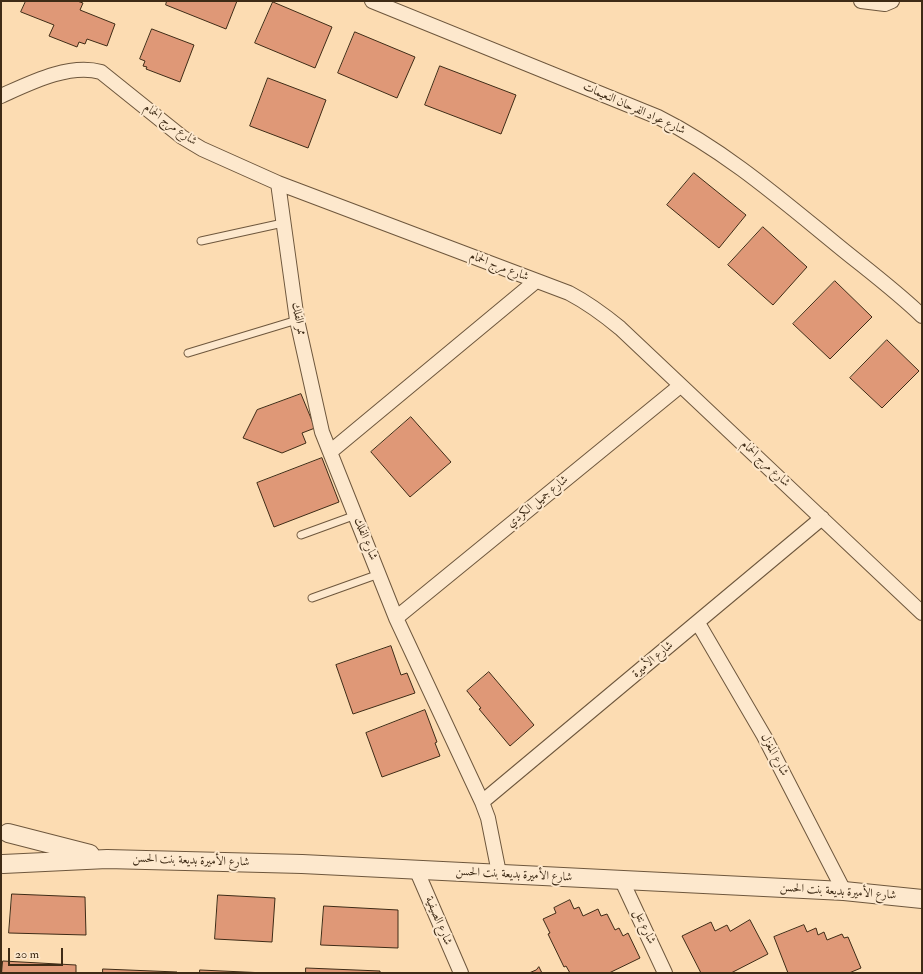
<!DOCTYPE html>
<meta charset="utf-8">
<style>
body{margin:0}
#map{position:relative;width:923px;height:974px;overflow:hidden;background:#fcdcb2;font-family:"IM FELL Double Pica",serif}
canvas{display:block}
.frame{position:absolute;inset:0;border:2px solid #3e2b16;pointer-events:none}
.scale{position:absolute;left:8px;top:948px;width:55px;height:18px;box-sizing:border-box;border:2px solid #3e2b16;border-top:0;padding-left:5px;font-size:12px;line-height:14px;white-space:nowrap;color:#3e2b16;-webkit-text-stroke:3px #fde8cd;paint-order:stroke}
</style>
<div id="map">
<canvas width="923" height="974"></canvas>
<div class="frame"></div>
<div class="scale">20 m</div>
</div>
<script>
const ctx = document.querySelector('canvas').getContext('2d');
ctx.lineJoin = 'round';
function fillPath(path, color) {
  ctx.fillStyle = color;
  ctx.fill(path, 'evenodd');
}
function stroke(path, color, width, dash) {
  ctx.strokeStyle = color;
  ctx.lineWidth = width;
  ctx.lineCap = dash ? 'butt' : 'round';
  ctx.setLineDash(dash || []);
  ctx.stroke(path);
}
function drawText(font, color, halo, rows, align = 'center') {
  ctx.font = font + ' "IM FELL Double Pica",Amiri,serif';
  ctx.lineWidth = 4;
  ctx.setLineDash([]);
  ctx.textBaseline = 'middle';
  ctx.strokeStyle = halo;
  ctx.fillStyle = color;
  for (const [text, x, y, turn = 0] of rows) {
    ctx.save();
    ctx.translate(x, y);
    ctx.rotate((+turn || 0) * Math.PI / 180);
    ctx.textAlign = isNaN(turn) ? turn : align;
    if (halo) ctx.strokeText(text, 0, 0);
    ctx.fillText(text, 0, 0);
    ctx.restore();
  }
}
const building = new Path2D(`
 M26 1H77L83 3 80 10 115 24 107 46 87 39 85 44 79 42 77 47 49 36 54 25 21 12Z
 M167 1H237L226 29 166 5Z
 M273 2 332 27 315 68 255 43Z
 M152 29 194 45 180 82 146 69 147 67 143 66 145 61 140 59Z
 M355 32 415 57 397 98 338 73Z
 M440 66 516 95 501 134 425 105Z
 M268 78 326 100 308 148 250 126Z
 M694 173 746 215 719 248 667 205Z
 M763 227 807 267 773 305 728 265Z
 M835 281 872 317 830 359 793 324Z
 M887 340 919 371 882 408 850 378Z
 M301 394 315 428 302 433 306 443 282 453 243 438 257 410Z
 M411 417 451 462 410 497 371 452Z
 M322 458 339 502 274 527 257 483Z
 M391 646 401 675 407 673 415 693 353 714 336 665Z
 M489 672 534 725 510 746 479 709 481 708 467 691Z
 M425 710 437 742 435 743 440 756 382 777 366 733Z
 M12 894 85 897 86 935 9 933Z
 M218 895 275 898 272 942 215 939Z
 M570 900 574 909 579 907 583 916 598 909 601 916 607 914 615 930 619 928 623 936 628 933 640 958 609 973H570L566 966 564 967 548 934 550 933 543 919 556 913 554 908Z
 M324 906 398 910V948L321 945Z
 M750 920 768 954 731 973H701L682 936 711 922 715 931 727 925 730 931Z
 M804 925 807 932 816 928 818 935 824 932 827 940 842 934 844 938 848 937 861 968 849 973H788L774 937Z
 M3 961 76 965V973H2Z
 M539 967 542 973H529L536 970Z
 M306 968 380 971V973H306Z
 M103 969 177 972V973H103Z
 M200 970 266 973H200Z`);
fillPath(building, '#df9877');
stroke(building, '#3e2b16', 1);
const service = new Path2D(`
 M201 241 283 223
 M188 353 297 320
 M301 535 356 515
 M312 598 379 574`);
const minor = new Path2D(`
 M372 1 658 117C722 149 776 195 831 240 861 265 894 289 922 316
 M861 1 885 4 892 1
 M1 96C30 83 69 63 101 72L182 137 202 149 278 183 569 293C588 303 603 314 620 328L922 613
 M278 183 297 320 322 432 396 618 482 802 488 818 499 873
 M330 452 536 281
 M396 618 680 386
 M698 623 764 736 844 891
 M482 802 822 518
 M416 869 461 973
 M622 881 665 973`);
const tertiary = new Path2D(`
 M8 833 90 854
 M3 864 107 859 302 864 844 891 922 899`);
stroke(service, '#6e573d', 9);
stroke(minor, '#6e573d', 16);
stroke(tertiary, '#6e573d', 20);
stroke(service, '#fde8cd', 7);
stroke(minor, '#fde8cd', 14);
stroke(tertiary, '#fde8cd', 18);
drawText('12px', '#3e2b16', '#fde8cd', [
 ["شارع عواد الفرحان النعيمات",634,109,24],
 ["شارع مرج الحمام",170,125,36],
 ["شارع مرج الحمام",499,267,21],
 ["ممر الفلك",298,319,79],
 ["شارع مرج الحمام",765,464,43],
 ["شارع جميل الكردي",538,502,-39],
 ["شارع الفلك",365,539,68],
 ["شارع الأميرة",653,660,-40],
 ["شارع المغزل",774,755,62],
 ["شارع الأميرة بديعة بنت الحسن",191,861,2],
 ["شارع الأميرة بديعة بنت الحسن",514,875,3],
 ["شارع الأميرة بديعة بنت الحسن",838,892,4],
 ["شارع الصيفية",438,921,67],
 ["شارع نتل",644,927,65]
]);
</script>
